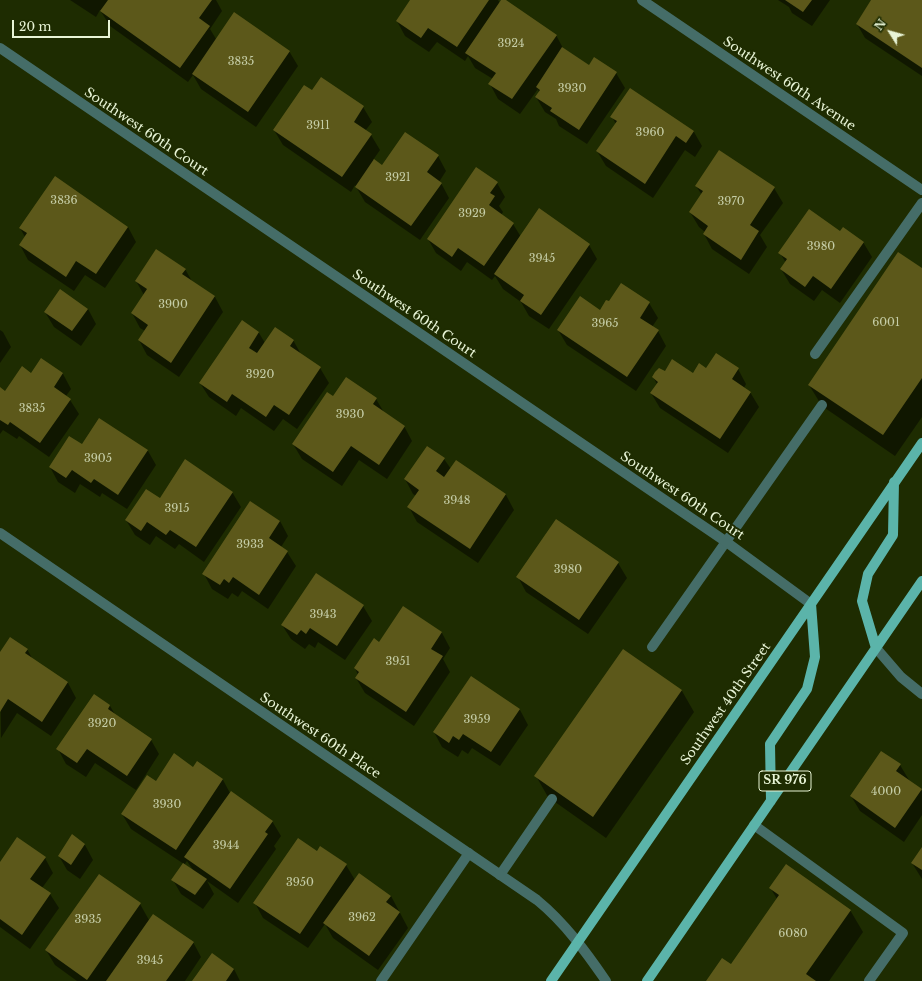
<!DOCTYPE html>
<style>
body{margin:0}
#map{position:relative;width:922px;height:981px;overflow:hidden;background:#1e2c01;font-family:"Libre Baskerville",serif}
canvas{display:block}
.north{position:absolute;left:870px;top:12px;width:40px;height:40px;-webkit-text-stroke:3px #1e2c01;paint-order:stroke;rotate:307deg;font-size:11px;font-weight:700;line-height:16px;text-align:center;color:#e8f4d6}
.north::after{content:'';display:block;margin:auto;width:14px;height:18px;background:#e8f4d6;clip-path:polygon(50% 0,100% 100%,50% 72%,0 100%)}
.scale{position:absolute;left:12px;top:20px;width:98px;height:18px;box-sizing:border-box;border:2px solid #e8f4d6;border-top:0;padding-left:5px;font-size:12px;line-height:14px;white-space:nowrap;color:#e8f4d6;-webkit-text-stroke:3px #1e2c01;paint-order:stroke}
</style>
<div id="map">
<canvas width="922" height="981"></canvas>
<div class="north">N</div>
<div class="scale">20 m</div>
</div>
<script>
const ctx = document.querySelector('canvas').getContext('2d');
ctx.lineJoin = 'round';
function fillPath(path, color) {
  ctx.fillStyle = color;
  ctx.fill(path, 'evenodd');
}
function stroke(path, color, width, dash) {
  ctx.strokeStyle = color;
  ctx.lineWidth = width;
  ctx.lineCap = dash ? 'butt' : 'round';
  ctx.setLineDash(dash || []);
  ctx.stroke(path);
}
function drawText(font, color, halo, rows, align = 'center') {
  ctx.font = font + ' "Libre Baskerville",serif';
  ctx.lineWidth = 4;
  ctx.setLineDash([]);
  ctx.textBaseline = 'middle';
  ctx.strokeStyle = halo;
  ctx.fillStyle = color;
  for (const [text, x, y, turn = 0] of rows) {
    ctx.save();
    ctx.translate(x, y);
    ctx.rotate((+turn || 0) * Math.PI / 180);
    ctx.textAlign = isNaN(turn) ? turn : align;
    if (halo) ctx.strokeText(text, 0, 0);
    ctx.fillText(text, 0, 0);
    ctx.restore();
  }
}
fillPath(new Path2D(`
 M70 0H216L222 11 210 29 216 39 289 51 298 66 256 127 201 89 193 75 188 82 110 26 100 10 96 17Z
 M411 0H498L500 3 502 0H504L556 35 564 50 589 67 616 73 625 88 587 144 559 126 556 119 545 112 536 97 539 92 538 89 520 114 498 99 490 84 493 79 475 68 468 56 465 61 437 42 429 52 405 36 397 21Z
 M778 0H830L812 26 792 13 789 7Z
 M873 0H922V76L865 38 857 24Z
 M630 89 694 132 702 146 695 157 685 150 653 198 606 166 597 151 616 124 612 117Z
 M312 91 363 107 372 122 365 131 371 135 380 150 373 160 382 166 438 156 446 171 439 182 441 183 449 198 420 240 365 202 355 185 351 192 283 145 274 130Z
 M497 183 505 197 499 206 503 212 501 215 513 224 521 237 589 245 597 259 549 329 529 316 521 302 503 289 495 276 492 280 467 262 461 271 436 253 428 239Z
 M696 186 774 188 783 203 760 235 767 247 749 274 712 249 704 234 705 232 699 227 690 212 702 195Z
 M128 227 136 242 105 288 85 275 74 291 28 260 20 245 25 237 20 228Z
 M840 232 863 242 872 257 840 303 822 290 814 301 790 284 781 269 786 263 780 253Z
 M185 269 193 283 215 297 223 312 179 377 147 355 139 340 145 331 140 328 132 313 144 295 136 281Z
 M922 269V417L895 456 822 406 809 385Z
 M649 303 658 318 652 327 658 331 666 346 636 391 567 345 558 330 600 311Z
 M88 309 96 324 81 346 54 327 45 312Z
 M242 321 259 333 265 343 293 340 302 356 320 368 329 383 297 429 283 419 274 431 241 408 236 416 209 397 200 383Z
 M0 330 3 332 11 347 0 363Z
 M42 359 63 374 71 389 66 396 70 400 79 414 49 457 19 436 17 439 3 430 0 434V389L5 392 32 374Z
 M707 369H738L746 384 744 388 750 392 759 407 728 453 660 408 651 393 657 384 653 377 665 373 693 374Z
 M334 398 376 399 385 414 404 426 412 441 387 479 359 460 342 486 302 459 293 444Z
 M83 446 148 451 156 465 127 509 102 493 100 497 80 484 75 493 58 482 50 467Z
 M444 459 451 469 456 461 506 495 514 510 478 563 417 522 409 507 416 496 413 494 405 479Z
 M232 492 241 507 204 562 179 544 175 549 156 536 150 545 135 535 126 520 160 499Z
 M280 521 288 536 281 547 287 552 296 566 268 609 242 591 238 597 232 593 228 599 212 589 204 574Z
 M618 563 627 578 588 634 526 592 518 577Z
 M363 606 372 621 345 660 318 642 315 648 309 644 305 649 291 639 282 625Z
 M403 608 442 633 450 648 443 659 450 672 414 726 365 693 356 678 358 675 355 668 379 643Z
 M27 649 33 660 68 683 76 698 51 736 17 713 1 738 0 654Z
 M624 650 682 691 694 712 606 838 548 797 536 776Z
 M471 677 520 710 528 725 500 766 472 748 468 754 462 750 458 757 442 747 434 732Z
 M110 706 116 716 151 740 159 754 136 790 95 763 86 777 66 764 58 749Z
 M197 763 223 780 230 793 272 821 281 836 274 846 276 849 238 903 207 881 214 894 203 909 181 894 173 880 184 864 131 829 122 814 156 782 194 768ZM187 861 193 870 184 865Z
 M900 765 909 780 922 791V815L904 842 860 811 851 796Z
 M72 836 85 845 93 860 80 879 67 870 59 856Z
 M922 849V879L912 863Z
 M318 853 346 865 355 880 391 896 408 928 378 970 333 938 325 924 308 948 263 918 255 903Z
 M45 858 53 873 42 888 50 894 59 908 30 949 0 927V863Z
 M771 889 850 910 863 932 829 981H708L731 966 777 899Z
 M140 904 149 920 193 942 201 957 185 981H77L55 965 46 950Z
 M234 969 240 981H193Z`), '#0007');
fillPath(new Path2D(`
 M108 0H212L199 18 210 26 180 68 100 11Z
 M410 0H489L457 47 428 28 421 38 396 21Z
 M501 0H506L557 35 512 99 488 84 496 73 465 53Z
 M785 0H812L803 12Z
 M871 0H922V68L856 24Z
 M234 12 290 51 248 112 192 74Z
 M562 47 589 65 594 57 617 72 579 130 550 111 552 108 535 97 540 90 536 87Z
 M321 77 364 106 354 122 372 134 342 177 273 130 304 85 312 90Z
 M630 88 694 131 686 143 676 136 645 184 596 151 617 121 610 117Z
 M405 132 439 155 427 172 442 183 411 226 355 187 374 159 382 165Z
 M719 150 775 187 750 225 759 231 741 260 703 234 708 226 689 212 703 191 695 186Z
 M476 167 498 182 490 193 495 196 489 205 514 223 484 266 458 248 452 257 427 239Z
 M55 176 128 227 96 274 76 261 66 277 19 245 27 233 19 228Z
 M539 208 590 244 541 315 520 301 524 295 494 274Z
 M809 209 840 231 843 227 864 242 831 289 813 276 805 287 780 269 787 259 778 253Z
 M156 249 186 269 182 274 215 296 171 363 138 340 148 325 131 313 147 289 135 281Z
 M898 252 922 268V378L883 435 808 385Z
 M621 283 650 302 640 318 659 330 627 377 557 330 580 296 600 310 606 300 609 301Z
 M60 289 88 309 72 331 44 312Z
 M242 320 259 332 249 348 257 353 275 327 294 340 290 346 321 367 289 415 274 405 266 417 232 394 227 402 199 383Z
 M716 353 739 368 732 379 751 392 720 439 650 393 658 382 652 377 655 372 659 368 665 371 672 359 693 373 699 363 706 368Z
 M41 358 63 373 54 387 71 399 40 443 10 422 8 425 0 420V387L5 391 22 366 31 373Z
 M346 377 377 398 373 404 405 426 379 465 351 446 333 472 292 444 327 392 333 396Z
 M99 418 148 450 118 495 94 479 91 483 72 470 66 478 49 467 69 436 82 444Z
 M427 446 445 458 436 471 444 477 456 460 506 494 470 549 407 507 419 490 404 479Z
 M185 459 233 492 196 547 170 530 166 535 147 522 141 531 125 520 146 489 160 498Z
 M250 501 280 521 269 538 288 551 259 595 233 577 229 583 224 579 220 585 202 574Z
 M556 519 619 562 579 620 516 577Z
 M316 573 364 605 337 646 310 628 306 634 301 630 297 635 281 625Z
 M403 606 442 632 431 649 443 656 406 712 355 678 359 672 354 668 374 638 379 642Z
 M10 637 28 649 25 653 68 682 42 722 8 699 0 712V652Z
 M623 649 682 690 593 817 534 776Z
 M471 676 520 709 491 752 463 734 459 740 453 736 449 743 433 732Z
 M94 694 110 705 108 709 152 739 127 776 87 749 77 763 56 749Z
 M881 751 901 764 896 771 922 789 895 828 850 796Z
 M174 753 193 767 197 761 223 779 176 850 121 814 147 775 156 781Z
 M231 791 273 821 265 832 268 834 230 889 184 857Z
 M72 834 85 844 71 865 58 856Z
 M17 837 46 857 30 879 51 893 22 935 0 919V862Z
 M298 838 317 851 320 846 347 864 300 934 253 903Z
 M922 847V870L911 863Z
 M183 863 207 879 195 895 171 880Z
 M786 864 851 910 806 974 816 981H706L722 958 731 964 779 895 769 888Z
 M359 873 391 896 386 902 400 912 369 956 323 923Z
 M99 874 141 903 87 980 45 950Z
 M153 914 194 942 166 981H106Z
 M212 953 234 969 226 981H192Z`), '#5c581a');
stroke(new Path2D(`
 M815 354 922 203
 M652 647 822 405
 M754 825 903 933 869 981
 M500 875 552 799
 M381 981 469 853`), '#456d68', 10);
stroke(new Path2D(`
 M642 0 922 190
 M0 48 725 541 811 604
 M0 533 537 900C565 923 586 952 606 981
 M876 648 901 677 922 694`), '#456d68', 10);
stroke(new Path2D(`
 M876 648 862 601 868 574 893 535 894 482
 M771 801 770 744 807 689 815 657 811 604
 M551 981 922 443
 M647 981 922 581`), '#5bb4aa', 10);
drawText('11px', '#c5cda7', null, [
 ["3924",511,44],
 ["3835",241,62],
 ["3930",572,89],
 ["3911",318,126],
 ["3960",650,133],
 ["3921",398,178],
 ["3836",64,201],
 ["3970",731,202],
 ["3929",472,214],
 ["3980",821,247],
 ["3945",542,259],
 ["3900",173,305],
 ["6001",886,323],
 ["3965",605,324],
 ["3920",260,375],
 ["3835",32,409],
 ["3930",350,415],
 ["3905",98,459],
 ["3948",457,501],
 ["3915",177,509],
 ["3933",250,545],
 ["3980",568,570],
 ["3943",323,615],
 ["3951",398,662],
 ["3959",477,720],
 ["3920",102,724],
 ["4000",886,792],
 ["3930",167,805],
 ["3944",226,846],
 ["3950",300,883],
 ["3962",362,918],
 ["3935",88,920],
 ["6080",793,934],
 ["3945",150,961]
]);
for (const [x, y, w] of [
 [785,781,52]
]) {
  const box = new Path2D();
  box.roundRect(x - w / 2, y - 10, w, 20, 3);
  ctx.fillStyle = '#1e2c01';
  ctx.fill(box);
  stroke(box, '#e8f4d6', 1);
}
drawText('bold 12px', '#e8f4d6', null, [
 ["SR 976",785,781]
]);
drawText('13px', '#e8f4d6', '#1e2c01', [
 ["Southwest 60th Avenue",789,84,34],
 ["Southwest 60th Court",146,132,34],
 ["Southwest 60th Court",414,314,34],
 ["Southwest 60th Court",682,496,34],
 ["Southwest 40th Street",726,704,-55],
 ["Southwest 60th Place",320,736,34]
]);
</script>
